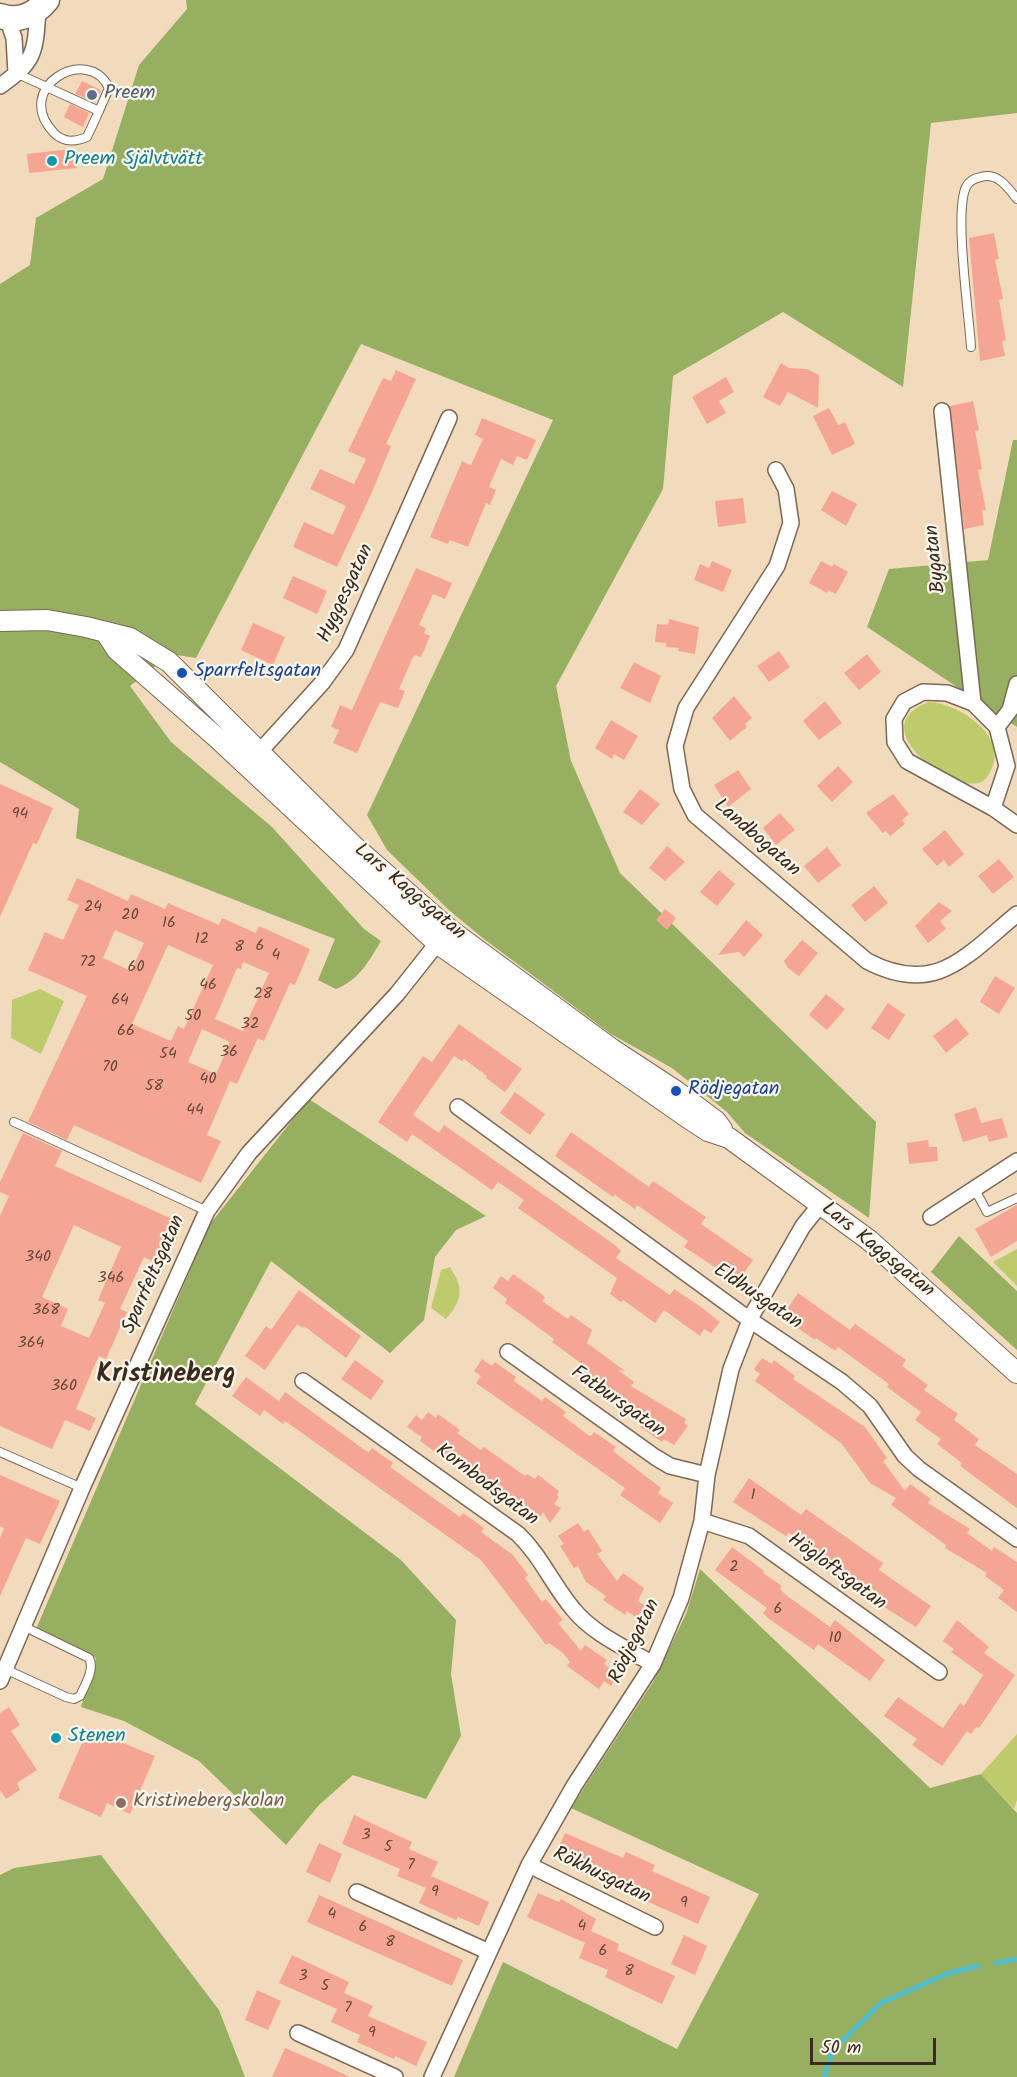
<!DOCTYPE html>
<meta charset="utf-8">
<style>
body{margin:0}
#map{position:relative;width:1017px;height:2077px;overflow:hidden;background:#f2dbbc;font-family:Kalam,sans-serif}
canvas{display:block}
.scale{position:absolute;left:810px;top:2038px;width:126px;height:27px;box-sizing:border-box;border:3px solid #3b2a1e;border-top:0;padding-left:8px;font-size:18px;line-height:21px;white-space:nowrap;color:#3b2a1e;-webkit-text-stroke:4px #fbf7ec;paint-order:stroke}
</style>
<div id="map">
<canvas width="1017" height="2077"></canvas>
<div class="scale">50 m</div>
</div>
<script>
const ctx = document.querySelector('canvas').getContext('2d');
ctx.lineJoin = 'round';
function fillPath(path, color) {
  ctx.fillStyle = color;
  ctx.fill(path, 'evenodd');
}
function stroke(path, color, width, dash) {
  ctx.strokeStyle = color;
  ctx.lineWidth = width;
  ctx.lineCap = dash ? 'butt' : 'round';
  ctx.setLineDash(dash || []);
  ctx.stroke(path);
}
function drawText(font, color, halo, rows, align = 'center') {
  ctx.font = font + ' Kalam,sans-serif';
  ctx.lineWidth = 4.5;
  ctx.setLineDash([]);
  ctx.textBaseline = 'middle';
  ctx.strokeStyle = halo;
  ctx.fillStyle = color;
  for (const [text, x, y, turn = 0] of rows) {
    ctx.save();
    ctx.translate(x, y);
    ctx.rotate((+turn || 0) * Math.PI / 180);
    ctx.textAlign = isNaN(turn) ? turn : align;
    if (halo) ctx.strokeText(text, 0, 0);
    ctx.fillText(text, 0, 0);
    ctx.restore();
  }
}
fillPath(new Path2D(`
 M929 702C957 703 1007 734 992 768 989 774 987 779 981 782 954 795 860 726 929 702Z
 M40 989 64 1001 41 1054 11 1038 12 1000Z
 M1017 1249V1286L993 1262Z
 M450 1267C464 1289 463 1299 446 1319L431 1308 441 1270Z
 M1017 1734V1800L1014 1809 981 1774Z`), '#becb6c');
fillPath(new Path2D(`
 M186 0H1017V113L931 123 903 387 783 312 673 376 663 489 556 686 571 761 620 873 876 1122 869 1218 745 1133 727 1112 672 1068 611 1034 484 939 450 911 387 850 367 815 553 420 361 344 196 658 171 654 130 686 171 742 272 827 364 929 381 941C369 961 359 980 336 989L318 980 335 939 76 838 79 809 0 762V284L30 265 36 218 103 179 139 65 187 9Z
 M1013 440H1017V727L867 627 889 569 988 560Z
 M309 1099 486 1216 456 1230 435 1257 424 1320 390 1353 271 1261 195 1404 401 1560 456 1620 451 1674 461 1736 426 1799 353 1775 319 1805 286 1845 199 1761 124 1721 81 1707 96 1658 36 1629 210 1224Z
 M959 1236 1017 1291V1350L931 1272Z
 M700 1569 930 1788 981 1774 1017 1813V2077H454L503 1962 677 2049 759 1894 571 1808 653 1682 686 1614Z
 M101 1855 219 2010 245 2077H0V1875L14 1868Z`), '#96af60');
stroke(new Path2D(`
 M996 1963 1017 1959
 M824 2077 833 2050 881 2003 949 1973 978 1966`), '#52becc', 5);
fillPath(new Path2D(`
 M82 81 101 90 95 102 75 94Z
 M70 104 89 113 83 127 64 117Z
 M71 149H75L77 168 29 173 27 154Z
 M994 233 999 259 995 260 1003 299 999 300 1006 340 1002 341 1005 356 980 361 969 238Z
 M781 363 789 368 807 369 819 375 818 408 788 392 780 406 763 397Z
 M396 370 416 379 386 444 391 446 372 492 337 567 293 547 304 522 333 535 346 506 310 489 320 469 354 484 366 459 348 451 383 378 391 381Z
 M726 377 734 392 719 401 726 413 707 424 692 397Z
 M973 401 979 430 975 431 982 469 978 470 986 510H982L984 525 964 529 950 406Z
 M829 408 838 425 845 422 855 444 832 455 813 416Z
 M482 418 536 440 527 460 517 456 513 465 501 459 489 487 496 490 490 505 486 503 468 547 450 540 448 544 430 537 462 461 471 465 483 439 475 435Z
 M832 491 857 504 846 526 821 510Z
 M743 498 746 523 718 527 715 501Z
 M712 561 732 570 723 592 694 580 700 564 709 568Z
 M821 561 832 567 834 564 848 572 836 594 828 590 827 593 809 583Z
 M416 568 452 583 445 599 433 594 419 625 426 628 424 633 430 636 421 657 415 655 412 659 399 689 405 691 398 708 380 702 357 753 333 743 339 730 331 727 340 705 352 710Z
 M293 576 327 591 317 614 283 598Z
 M669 619 699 627 695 654 678 651 679 648 666 647V643L655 642 657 624 668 625Z
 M253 623 285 637 273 665 241 650Z
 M779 651 790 667 769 682 757 666Z
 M867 654 881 672 859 690 844 673Z
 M634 662 661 676 650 703 620 688Z
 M734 696 752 718 745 724 747 727 730 741 712 718Z
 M825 701 842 723 819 740 803 721Z
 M611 720 638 736 624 760 614 754 612 759 595 748Z
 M838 766 853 782 832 802 817 786Z
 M738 770 751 789 728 807 714 785Z
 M0 784 53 808 37 844 33 843 0 917Z
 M640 789 660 804 642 825 623 812Z
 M893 794 909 814 902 820 905 824 890 836 886 831 883 833 866 813Z
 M780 813 795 830 776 845 763 828Z
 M945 830 964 854 949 867 944 860 937 866 922 849Z
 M667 846 685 862 665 881 649 868Z
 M827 847 841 865 818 883 804 866Z
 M999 859 1014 877 993 894 978 876Z
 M719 870 735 884 717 906 700 892Z
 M77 878 128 901 131 894 165 909 168 903 219 925 222 918 256 933 259 926 310 949 295 985 290 983 264 1041 258 1038 237 1084 230 1081 207 1135 221 1141 201 1183 74 1125 67 1140 28 1122 87 996 28 970 45 932 63 940 79 905 67 900ZM115 930 144 943 131 971 103 958ZM168 945 213 965 184 1029 178 1026 171 1041 132 1024ZM243 962 269 973 243 1031 215 1019 237 968 241 969ZM202 1029 230 1042 216 1074 188 1062Z
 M874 886 888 903 865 922 851 905Z
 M939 902 952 911 940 921 946 929 928 943 915 926Z
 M665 909 676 918 667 930 656 920Z
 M746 920 763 935 744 957 739 952 718 955Z
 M802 940 818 953 799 976 788 968 784 961Z
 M995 976 1015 988 999 1014 980 1002Z
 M826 994 845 1009 827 1030 809 1015Z
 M888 1003 905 1015 889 1040 871 1028Z
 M956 1018 969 1034 946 1053 933 1036Z
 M459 1024 522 1069 505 1092 486 1078 487 1076 464 1059 462 1061 454 1056 413 1115 439 1133 444 1125 615 1245 621 1251 616 1258 670 1295 674 1289 701 1307 720 1322 711 1333 704 1329 700 1336 664 1310 655 1323 623 1300 621 1302 610 1294 617 1278 518 1208 524 1200 498 1182 492 1190 412 1134 407 1142 378 1122 423 1056 432 1062Z
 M515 1092 545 1114 530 1135 500 1113Z
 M976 1107 981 1123 1002 1118 1008 1137 989 1142 987 1135 963 1142 954 1114Z
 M571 1132 649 1187 653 1181 706 1217 701 1224 753 1260 738 1282 684 1247 688 1241 637 1205 635 1209 615 1195 613 1197 555 1156Z
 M23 1133 62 1151 55 1166 183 1224 163 1266 144 1257 120 1309 127 1312 106 1359 99 1356 92 1371 76 1409 96 1418 90 1431 65 1420 52 1449 0 1426V1216L9 1196 0 1192V1182ZM74 1225 121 1247 98 1300 105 1303 89 1338 61 1326 68 1309 42 1297Z
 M928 1140 929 1147H937L938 1161 909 1164 907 1143Z
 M1017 1205V1241L991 1257 975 1229Z
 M513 1274 543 1295 545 1298 542 1301 568 1319 571 1315 592 1330 587 1343 625 1371 618 1370 634 1382 631 1386 686 1419 684 1423 688 1426 674 1445 664 1439 662 1442 640 1427 642 1424 628 1412 630 1410 595 1385 598 1382 583 1371 586 1367 552 1342 554 1339 505 1303 507 1299 493 1288 501 1276 508 1281Z
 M299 1290 361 1336 346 1358 304 1326 303 1328 297 1324 265 1370 245 1356 266 1326 271 1330Z
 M798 1293 850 1330 855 1324 906 1360 902 1366 928 1385 924 1390 958 1414 954 1420 979 1439 975 1445 1017 1474V1508L960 1466 962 1463 937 1444 941 1439 915 1420 921 1412 887 1387 889 1384 838 1347 835 1351 816 1338 815 1340 782 1317Z
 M762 1358 772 1364 774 1360 795 1376 793 1379 865 1427 887 1458 883 1461 905 1491 910 1484 931 1499 928 1503 970 1529 967 1533 992 1551 994 1547 1017 1562V1612L998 1598 1004 1590 985 1576 987 1573 945 1548 946 1545 891 1505 896 1498 870 1483 842 1444 755 1381 760 1374 754 1369Z
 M482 1359 492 1366 495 1362 516 1377 514 1381 542 1401 545 1397 566 1412 563 1416 588 1435 591 1436 594 1432 616 1447 613 1451 661 1488 658 1493 673 1503 660 1523 620 1495 625 1488 476 1383 481 1376 474 1371Z
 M355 1360 384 1381 371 1400 341 1379Z
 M246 1377 279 1401 285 1392 366 1451 369 1452 372 1448 393 1463 390 1467 460 1517 463 1513 484 1528 481 1532 513 1555 528 1575 525 1578 542 1602 546 1599 563 1620 558 1623 581 1651 585 1645 607 1660 604 1664 619 1675 611 1686 604 1681 599 1689 567 1666 570 1662 563 1653 549 1643 546 1645 481 1560 285 1421 283 1424 264 1410 260 1416 232 1396Z
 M428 1412 436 1418 438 1414 460 1430 457 1433 481 1450 484 1447 525 1476 527 1474 535 1479 538 1475 559 1491 557 1495 559 1497 554 1504 561 1508 550 1523 543 1512 540 1517 500 1489 498 1491 489 1485 486 1488 465 1473 468 1470 443 1453 441 1456 420 1441 422 1437 407 1427 416 1415 422 1420Z
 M0 1475 60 1501 40 1544 26 1538 0 1596V1538L4 1528 0 1526Z
 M749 1478 801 1515 806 1509 883 1563 879 1570 931 1606 916 1627 862 1593 866 1587 815 1549 789 1533 786 1536 767 1524 733 1502Z
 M578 1523 584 1532 588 1529 602 1551 597 1554 617 1581 623 1573 644 1588 638 1601 645 1606 637 1618 627 1611 625 1615 603 1600 606 1596 586 1582 578 1566 574 1568 560 1546 564 1544 558 1536Z
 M732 1547 764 1571 763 1573 782 1586 780 1589 786 1595 830 1627 835 1620 885 1660 870 1681 818 1644 814 1650 769 1619 763 1613 767 1608 715 1570Z
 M957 1620 989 1647 984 1653 1015 1675 979 1728 976 1727 971 1734 967 1731 942 1766 912 1745 917 1739 884 1716 898 1697 943 1728 960 1703 964 1706 983 1675 951 1652 954 1649 943 1641Z
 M9 1707 20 1725 11 1731 37 1770 17 1783 20 1790 6 1799 0 1790V1713Z
 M88 1729 155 1756 130 1814 107 1803 101 1817 58 1798Z
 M354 1815 412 1842 409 1849 438 1862 431 1876 489 1902 479 1926 458 1917 456 1920 419 1903 426 1888 397 1876 400 1869 342 1844Z
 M565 1833 623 1858 626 1852 655 1865 652 1871 710 1897 698 1924 574 1869 576 1866 554 1857Z
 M319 1843 342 1854 330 1883 306 1872Z
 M538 1893 559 1902 561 1899 596 1919 591 1931 619 1944 617 1950 675 1976 662 2004 605 1977 608 1970 579 1958 585 1943 527 1917Z
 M319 1895 463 1960 452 1986 307 1922Z
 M684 1935 707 1946 695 1975 671 1964Z
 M292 1955 349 1982 344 1993 373 2006 368 2016 427 2042 416 2066 395 2056 394 2059 357 2042 360 2035 331 2022 337 2009 279 1983Z
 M257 1990 281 2001 268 2030 245 2020Z
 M285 2048 322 2064 350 2077H272Z`), '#f5a593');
const service = new Path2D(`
 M16 73 99 111 87 137C75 142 64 143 54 133 11 88 88 43 109 88L99 111
 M971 347C969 314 954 212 966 187 969 181 975 178 981 177 998 172 1008 188 1017 199
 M14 1122 207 1211
 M974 1188 987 1212 1017 1198
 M0 1452 82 1488
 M5 1669 66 1697 74 1699 80 1696C85 1685 95 1669 89 1658L23 1626`);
const minor = new Path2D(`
 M7 18 14 38 16 73
 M0 86C36 61 35 52 38 10
 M942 411 973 703
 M776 470 786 489 791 523 777 566 686 708 675 746 682 789 695 815 867 961C936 997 966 956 1017 914
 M997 727 1010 710 1017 684
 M253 759 322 683 346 650 449 418
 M993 808 1007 766 997 727 973 703 947 693 923 692 904 702 894 719 895 742 907 761 993 808 1017 825
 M458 1107 750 1320 842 1382 870 1406 905 1456 919 1469 1017 1539
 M931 1217 1017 1161
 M508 1352 655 1457 670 1466 707 1475
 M303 1381 518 1534C541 1556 552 1584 573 1609 593 1634 626 1648 653 1664
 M702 1521 749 1536 939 1672
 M0 1681 82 1488 207 1211 249 1153 397 994 443 936
 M529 1865 655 1927
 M357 1892 489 1952
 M298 2033 395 2077
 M432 2077 529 1865 574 1786 653 1664 681 1598 702 1521 707 1475 731 1369 752 1315 803 1226 820 1205`);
const tertiary = new Path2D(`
 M0 621 47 620 86 627 130 638 169 662 355 847 449 929 612 1049 676 1091 716 1121 722 1129
 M106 633 117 650 216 737 438 944 688 1118 708 1131 729 1138 869 1240 1017 1373`);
const primary = new Path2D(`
 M0 16C18 22 35 15 47 0`);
stroke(service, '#7b6855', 10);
stroke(minor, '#7b6855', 18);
stroke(tertiary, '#7b6855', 22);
stroke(primary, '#7b6855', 27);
stroke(service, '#fff', 8);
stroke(minor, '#fff', 15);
stroke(tertiary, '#fff', 20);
stroke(primary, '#fff', 24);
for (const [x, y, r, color] of [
 [92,95,6,"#5c6f8a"],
 [52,161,6,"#0f9aa8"],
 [182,673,6,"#1a4fb4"],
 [676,1091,6,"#1a4fb4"],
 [56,1738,6,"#0f9aa8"],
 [121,1803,6,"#8d6e63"]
]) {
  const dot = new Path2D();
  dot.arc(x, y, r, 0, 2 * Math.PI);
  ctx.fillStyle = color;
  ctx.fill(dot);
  stroke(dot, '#fbf7ec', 2);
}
drawText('16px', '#6a493b', null, [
 ["94",20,815],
 ["24",93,908],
 ["20",130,916],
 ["16",169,924],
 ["12",202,940],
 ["6",260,947],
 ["8",239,948],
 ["4",276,956],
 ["72",88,963],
 ["60",136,968],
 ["46",208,986],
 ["28",263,995],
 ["64",120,1001],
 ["50",193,1017],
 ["32",250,1025],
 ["66",126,1032],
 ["36",229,1053],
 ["54",168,1055],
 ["70",110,1068],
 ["40",208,1080],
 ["58",154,1087],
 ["44",195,1111],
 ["340",38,1258],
 ["346",111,1279],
 ["368",46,1311],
 ["364",31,1344],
 ["360",64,1387],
 ["1",753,1496],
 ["2",734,1568],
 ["6",778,1610],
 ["10",835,1639],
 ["3",366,1836],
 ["5",388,1848],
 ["7",411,1866],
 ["9",435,1893],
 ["9",684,1904],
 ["4",332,1915],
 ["4",582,1927],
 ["6",363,1928],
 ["8",390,1943],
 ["6",603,1952],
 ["8",629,1972],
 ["3",303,1977],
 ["5",325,1987],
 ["7",348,2009],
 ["9",372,2034]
]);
drawText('20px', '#4e5e75', '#fbf7ec', [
 ["Preem",104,95]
], 'left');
drawText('20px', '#0d838f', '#fbf7ec', [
 ["Preem Självtvätt",64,161],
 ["Stenen",68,1738]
], 'left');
drawText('20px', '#3b2a1e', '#fbf7ec', [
 ["Bygatan",937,559,-96],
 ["Hyggesgatan",347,594,-65],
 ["Landbogatan",756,839,41],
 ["Lars Kaggsgatan",409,893,40],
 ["Lars Kaggsgatan",877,1251,39],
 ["Sparrfeltsgatan",155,1275,-66],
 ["Eldhusgatan",757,1298,34],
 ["Fatbursgatan",617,1403,35],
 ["Kornbodsgatan",486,1486,37],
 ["Högloftsgatan",836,1573,36],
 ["Rödjegatan",636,1642,-64],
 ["Rökhusgatan",601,1877,26]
]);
drawText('20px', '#164399', '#fbf7ec', [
 ["Sparrfeltsgatan",194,673],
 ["Rödjegatan",688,1091]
], 'left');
drawText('20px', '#785e54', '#fbf7ec', [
 ["Kristinebergskolan",133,1803]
], 'left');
drawText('bold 26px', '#3b2a1e', '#fbf7ec', [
 ["Kristineberg",166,1377]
]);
</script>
